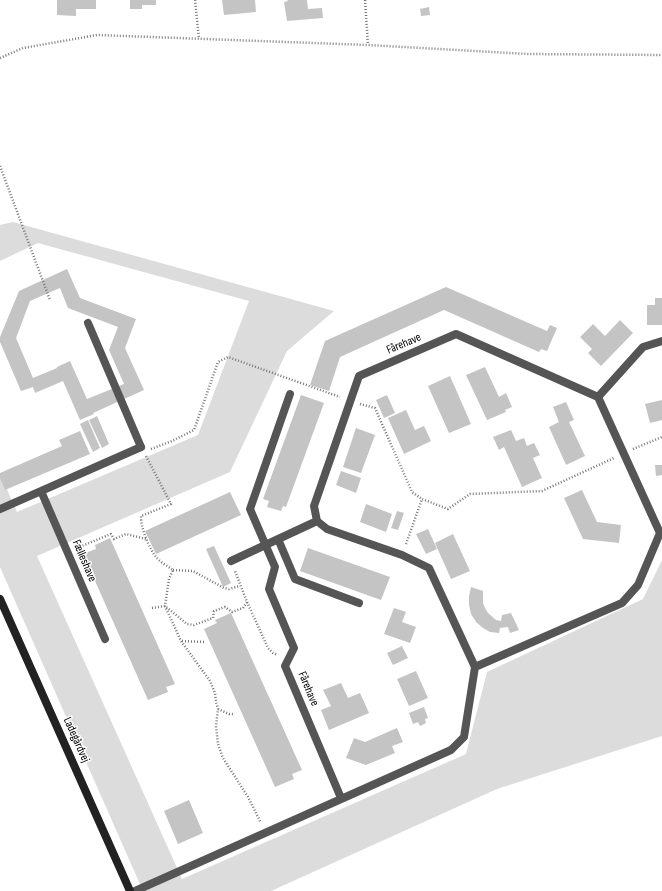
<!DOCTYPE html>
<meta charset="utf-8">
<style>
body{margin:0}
canvas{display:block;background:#fff}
</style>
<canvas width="662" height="891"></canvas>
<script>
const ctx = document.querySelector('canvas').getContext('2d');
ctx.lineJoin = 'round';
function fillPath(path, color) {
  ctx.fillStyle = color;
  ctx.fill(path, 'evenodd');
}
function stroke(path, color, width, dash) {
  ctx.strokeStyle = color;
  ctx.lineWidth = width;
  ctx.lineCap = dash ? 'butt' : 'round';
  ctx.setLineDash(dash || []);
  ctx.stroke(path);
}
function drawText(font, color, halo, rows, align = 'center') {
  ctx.font = font + ' "Sofia Sans Condensed",sans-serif';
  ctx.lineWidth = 3;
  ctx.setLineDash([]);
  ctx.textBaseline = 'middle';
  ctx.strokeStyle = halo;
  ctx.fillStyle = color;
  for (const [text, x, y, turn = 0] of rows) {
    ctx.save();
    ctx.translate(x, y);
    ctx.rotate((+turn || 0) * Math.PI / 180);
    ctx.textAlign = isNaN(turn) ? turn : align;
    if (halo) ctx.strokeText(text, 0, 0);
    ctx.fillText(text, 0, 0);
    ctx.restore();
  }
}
fillPath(new Path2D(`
 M13 222 334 311 287 351 230 472 37 556 182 879 466 754 487 672 643 599 662 560V736L497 789 271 891H143L0 567V474L17 512 198 435 249 301 38 243 0 261V225Z`), '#dcdcdc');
fillPath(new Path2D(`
 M57 0H96V9H76V16L57 15Z
 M130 0H156V5H142V9H130Z
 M222 0H255L256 12 224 15Z
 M287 0H307L308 9 322 8 323 18 287 21 284 2 288 1Z
 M429 7 430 15 421 16 420 9Z
 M67 269 80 298 136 319 125 348 144 390 93 413 94 414 80 420 63 381 35 393 33 387 21 391 0 342V337L19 291ZM60 288 68 308 118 327 109 350 124 384 87 399 70 361 57 367V368L33 378 16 338 30 301Z
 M446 287 547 331 550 325 557 328 547 351 541 349 539 352 444 310 340 357 329 391 310 385 325 341Z
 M655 298H662V325H647V305H655Z
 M620 320 633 333 601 366 588 353 592 349 580 337 593 324 605 336Z
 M485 367 499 397 506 393 512 407 505 410 506 412 487 420 466 375Z
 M450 376 471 424 449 433 428 386Z
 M301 395 324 403 286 507 283 506 281 511 267 507 269 501 263 499Z
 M387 395 395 413 384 418 376 400Z
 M662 400V420L650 423 645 404Z
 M566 402 574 420 569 422 585 456 566 465 549 427 559 422 553 407Z
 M406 410 415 430 424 426 431 441 404 454 388 418Z
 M97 416 109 444 102 448 89 420Z
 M88 420 100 448 93 452 80 424Z
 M356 428 375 435 361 473 343 467Z
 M511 430 516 441 524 438 527 446 534 443 540 455 533 458 542 478 522 487 504 447 499 450 493 437Z
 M80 431 90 454 5 490 0 478V473L62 446 59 440Z
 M655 465H662V475L656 476Z
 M341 471 361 478 356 493 336 485Z
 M582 490 597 522 621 525 619 543 583 539 564 498Z
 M230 492 241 515 156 554 145 531Z
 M366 504 392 514 386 532 360 522Z
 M397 511 404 513 398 530 391 528Z
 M428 529 437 549 426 554 416 534Z
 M453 534 470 571 451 579 435 543Z
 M110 538 175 684 166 687 168 692 148 700 83 554 96 549 95 545Z
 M214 546 231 583 223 587 206 549Z
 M308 548 390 577 381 600 300 571Z
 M471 587 483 591V603L485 608 488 613 496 620 501 621 502 615 511 613 519 630 510 633 508 627 500 628 499 633 490 632 483 628 476 622 471 614 469 605V596Z
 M394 608 406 612 402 622 416 627 410 643 384 634Z
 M231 613 302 770 292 774 294 779 275 787 204 629 217 623 215 620Z
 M402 646 408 658 393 665 387 653Z
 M416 671 428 698 409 706 397 679Z
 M341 683 348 698 360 693 369 713 329 730 321 710 331 706 323 690Z
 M424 707 428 718 425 719 426 723 420 726 418 722 413 724 409 713Z
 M397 728 403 742 392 746 395 753 366 765 346 758 354 738 365 742Z
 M189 800 203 833 178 844 164 811Z`), '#c4c4c4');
stroke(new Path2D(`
 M195 0 199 39
 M365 0 368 45
 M0 58 23 48 97 35 368 45 528 54 662 55
 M0 166 50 300
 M360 404 375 408 412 492 422 499
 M151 449 172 441 194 430 218 362 228 357 340 397
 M633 449 662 437
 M146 456 171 504 141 516C140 526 150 551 157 558 161 563 168 566 173 570L169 579 165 606 181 641 210 681 215 693 216 702 218 709 216 726 218 744 223 758 248 797 261 823
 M406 544 422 499 448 509 470 494 542 491 614 458
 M77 548 111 534 114 539 126 534 146 539
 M173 570 193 571 224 588 229 589 240 586
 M247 602 268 648 273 653 278 655
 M152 608 165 606 187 624 194 625 213 618 214 611 225 607 232 612 243 608 247 602 235 571
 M182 641 205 642
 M218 709 229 714H235`), '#777', 2.5, [1, 2]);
stroke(new Path2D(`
 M88 323 141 447`), '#555', 8);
stroke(new Path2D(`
 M290 394 250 509 275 567 269 589 294 648 285 666 341 798
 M598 397 643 347 662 341
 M41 491 105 639
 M0 509 141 447
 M278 539 295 579 359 603
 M231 561 317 521
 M475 667 622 603 638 585 660 533H662
 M135 891 451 750 464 737 475 667 429 568 402 555 327 529 317 521 314 506 359 376 456 334 598 397 660 533`), '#555', 8);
stroke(new Path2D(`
 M0 599 130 891`), '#222', 8);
drawText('12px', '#000', '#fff', [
 ["Fårehave",404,344,-23],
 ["Fælleshave",84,561,67],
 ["Fårehave",308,689,67],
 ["Ladegårdvej",76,740,66]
]);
</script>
